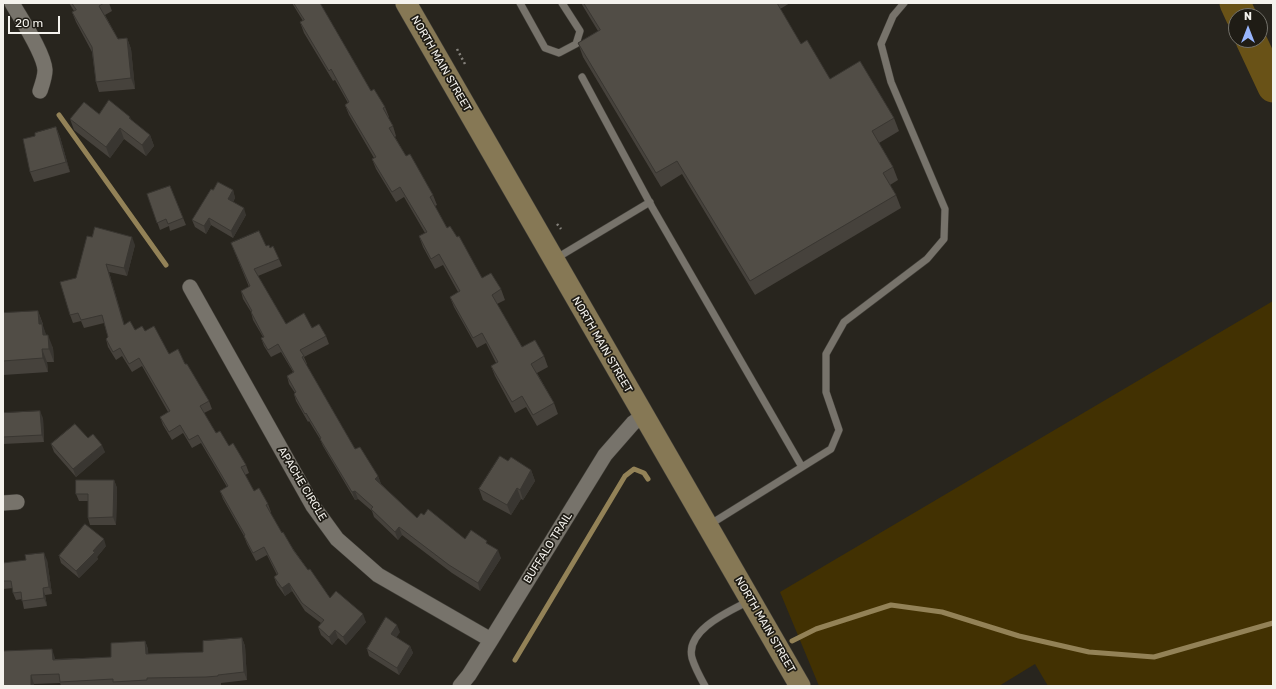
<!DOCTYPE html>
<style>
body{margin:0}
#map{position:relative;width:1276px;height:689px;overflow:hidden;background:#28251e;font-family:Rubik,sans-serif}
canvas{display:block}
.frame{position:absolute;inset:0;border:4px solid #f4f2ed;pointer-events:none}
.north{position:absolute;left:1228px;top:8px;width:40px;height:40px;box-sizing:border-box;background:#1f1c15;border:1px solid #74726b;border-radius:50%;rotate:0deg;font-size:11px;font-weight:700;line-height:16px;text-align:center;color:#f4f2ed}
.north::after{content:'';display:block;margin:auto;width:14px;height:18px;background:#98b5fd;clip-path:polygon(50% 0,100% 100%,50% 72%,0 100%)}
.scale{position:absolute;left:8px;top:16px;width:52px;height:18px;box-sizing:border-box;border:2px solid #f4f2ed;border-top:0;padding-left:5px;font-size:12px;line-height:14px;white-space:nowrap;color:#f4f2ed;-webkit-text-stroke:3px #1f1c15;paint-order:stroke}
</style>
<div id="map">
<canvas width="1276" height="689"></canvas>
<div class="frame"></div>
<div class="north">N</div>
<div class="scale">20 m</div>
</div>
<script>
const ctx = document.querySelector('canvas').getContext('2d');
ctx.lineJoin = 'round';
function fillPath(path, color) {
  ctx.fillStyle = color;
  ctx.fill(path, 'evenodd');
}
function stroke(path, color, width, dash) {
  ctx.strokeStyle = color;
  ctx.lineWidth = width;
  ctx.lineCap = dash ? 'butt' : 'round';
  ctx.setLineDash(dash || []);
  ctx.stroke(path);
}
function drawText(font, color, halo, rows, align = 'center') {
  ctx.font = font + ' Rubik,sans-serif';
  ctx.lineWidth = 3.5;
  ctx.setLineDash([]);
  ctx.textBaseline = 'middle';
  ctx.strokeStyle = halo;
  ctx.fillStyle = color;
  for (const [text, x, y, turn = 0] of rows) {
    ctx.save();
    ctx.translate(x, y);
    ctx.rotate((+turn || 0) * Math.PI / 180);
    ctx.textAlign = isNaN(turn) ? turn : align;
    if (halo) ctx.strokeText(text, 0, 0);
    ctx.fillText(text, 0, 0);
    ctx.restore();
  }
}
fillPath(new Path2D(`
 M1273 301V686H1048L1035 664 999 686H819L780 592Z`), '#423102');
stroke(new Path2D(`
 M59 115 166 265
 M792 641 816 629 891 605 942 612 1019 636 1089 652 1154 657 1273 623
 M515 660 625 476 634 469 644 473 648 479`), '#938257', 5);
stroke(new Path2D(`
 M1235 3 1241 16
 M1251 40 1273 87`), '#695217', 31);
const lane = new Path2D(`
 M520 3 545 48 559 53 576 44 580 31 562 3
 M582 77 652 207 802 467
 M555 259 650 202
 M709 525 831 449 839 430 826 392V354L844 322 927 259 944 239 945 209 891 82 881 44 893 16 904 3
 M705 686C700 677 695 668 692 658 685 630 730 611 749 601`);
const street = new Path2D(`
 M12 3C21 19 44 53 45 70 45 77 42 85 40 91
 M190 287 313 506 337 539 378 575 491 640
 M3 503 17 502
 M460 686 469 675 491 640 605 455 633 423 643 416`);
const secondary = new Path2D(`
 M406 3 800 686`);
stroke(lane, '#43403a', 8);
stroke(street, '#43403a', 16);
stroke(secondary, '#43403a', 22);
stroke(new Path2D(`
 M457 49 466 66
 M557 224 561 229`), '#85827c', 2.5, [2, 3]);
stroke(lane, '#77736b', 7);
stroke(street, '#77736b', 15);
stroke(secondary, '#867855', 21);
fillPath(new Path2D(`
 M69 3H109L112 11 105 15 118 39 127 38 131 49 135 89 99 92 96 82 92 52 76 22 72 12 74 11Z
 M292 3H320L371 91 385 107 389 117 388 118 393 126 396 136 395 137 406 156 433 195 437 205 435 206 447 228 482 278 501 289 505 300 497 304 522 347 544 356 548 367 537 373 554 403 558 414 537 426 526 407 515 413 495 376 491 366 496 363 486 343 477 348 454 307 450 297 458 292 443 265 435 269 423 247 419 236 425 233 404 197 396 202 376 169 372 159 374 158 349 115 345 105 348 103 335 80 333 81 304 33 300 22 303 21Z
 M581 3H790L780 9 801 44 830 79 894 118 899 131 879 143 893 167 898 180 890 185 896 195 901 208 755 295 682 174 661 187 583 57 578 43 598 31Z
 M99 114 130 117 131 120 150 135 154 146 146 156 124 139 110 158 74 130 70 119Z
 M56 127 60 137 70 172 34 182 30 172 35 136Z
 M170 186 186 225 170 231 169 226 160 230 147 194Z
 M213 190H233L235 198 233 202 246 215 233 238 211 225 206 234 195 227 192 220Z
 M231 243 266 246 270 248 279 259 282 266 258 276 286 324 312 328 326 336 329 344 304 357 307 364H306L355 449 378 476 381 484 417 518 465 539 488 544 501 558 480 591 452 573 402 535 398 540 374 517 372 511 358 499 355 500 323 446 320 439 309 421 308 422 296 401 294 394 295 393 289 384 287 376 293 372 281 352 271 357 264 346 261 338 263 337 253 320 251 312 243 299 241 291 249 287Z
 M135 245 127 276 109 272 124 325 135 330 145 331 169 354 185 364 209 401 212 409 204 413 216 433 229 446 246 465 249 473 245 475 254 491 268 504 271 512 270 513 282 533 308 570 330 598 366 622 346 645 338 638 332 645 321 635 318 627 321 623 305 611 292 591 285 596 277 585 274 577 277 575 267 555 256 561 247 544 244 536 223 499 220 491 227 487 201 443 192 448 183 433 172 440 163 425 160 417 168 412 142 366 132 372 122 356 116 360 108 347 106 339 108 337 104 323 84 328 81 321 73 323 70 315 76 278Z
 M38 311 43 324V327L46 335 53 348 54 362H47L48 372 3 375V313Z
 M3 413 43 418 44 442 3 444Z
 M88 438 105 452 76 477 54 452 51 444Z
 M508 461 531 470 535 481 523 500 521 499 511 515 483 500 479 489Z
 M114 480 117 488 116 525H90L88 518V501H79L76 494Z
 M106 546 97 557 98 559 79 578 61 563 59 556Z
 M47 560 52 594 45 595 47 606 24 609 22 599 16 600 13 593V588L3 589V563Z
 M400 632 396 637 410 646 413 653 399 675 369 656 367 649Z
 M242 638 245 646 247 680 221 683V685L209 686H61L60 683 34 684V686H3L55 658V659L111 657 145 641 148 649V654L203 652Z`), '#46423c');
fillPath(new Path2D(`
 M127 38 131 49 135 89 131 78Z
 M56 127 60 137 70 172 66 162Z
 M120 128 124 139 110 158 106 147Z
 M150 135 154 146 146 156 142 145Z
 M233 190 235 198 230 206 228 199Z
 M244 208 246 215 233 238 231 231Z
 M209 218 211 225 206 234 204 226Z
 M132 237 135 245 127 276 124 268Z
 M106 264 109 272 127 333 124 325Z
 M38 311 47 337 48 349 39 324Z
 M48 335 53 348 54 362 49 349Z
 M42 349 47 362 48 372 43 358Z
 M40 411 43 418 44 442 42 435Z
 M102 445 105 452 76 477 73 469Z
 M531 470 535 481 523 500 520 490Z
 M378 476 381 484 378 486 375 479Z
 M114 480 117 488 116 525 113 517Z
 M517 488 521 499 511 515 507 505Z
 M355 491 358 499 355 500 352 492Z
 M399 527 402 535 398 540 395 532Z
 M104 539 106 546 97 557 98 559 79 578 76 571Z
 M498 550 501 558 480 591 478 583Z
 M44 553 47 560 52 594 49 587Z
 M289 583 292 591 285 596 282 588Z
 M43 588 45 595 47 606 44 598Z
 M363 614 366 622 346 645 343 637Z
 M397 625 400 632 394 641 391 634Z
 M335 630 338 638 332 645 329 637Z
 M242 638 245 646 247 680 244 672Z
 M145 641 148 649 149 662 146 654Z
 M410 646 413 653 399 675 397 668Z
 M52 649 55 658 56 668 53 660Z
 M31 675 34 684V686H31Z`), '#393631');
const building = new Path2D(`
 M72 3H104L99 6 118 39 127 38 131 78 96 82 92 47 72 12 76 10Z
 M294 3H320L371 91 374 89 385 107 383 108 393 126 389 128 406 156 410 154 433 195 430 197 447 228 450 226 457 237 459 236 482 278 491 273 501 289 492 295 522 347 535 340 544 356 531 364 554 403 533 415 522 396 512 402 491 366 498 362 482 333 473 338 450 297 460 291 439 254 431 259 419 236 427 232 400 187 392 192 372 159 376 157 345 105 349 102 331 69 329 71 300 22 304 20Z
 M584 3H777L801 44 807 40 830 79 860 61 894 118 872 131 893 167 883 173 896 195 750 281 677 161 656 173 578 43 600 30Z
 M109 100 130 117 129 118 150 135 142 145 120 128 106 147 70 119 84 102 99 114Z
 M56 127 66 162 30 172 23 139 35 136V133Z
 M218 182 233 190 228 199 244 208 231 231 209 218 204 226 192 220 211 189 213 190Z
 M170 186 183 218 168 224 166 219 157 223 147 194Z
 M95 227 132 237 124 268 106 264 124 325 130 321 135 330 142 326 145 331 154 326 169 354 178 349 185 364H187L209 401 200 406 216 433 220 431 229 446 233 443 246 465 241 467 254 491 259 488 268 504 266 505 282 533 283 532 294 551 308 570 310 569 330 598 336 591 363 614 343 637 335 630 329 637 318 627 324 620 302 603 289 583 282 588 274 577 278 574 264 547 253 553 244 536 245 535 220 491 228 486 198 435 189 440 180 425 169 432 160 417 170 411 139 358 129 364 120 348 113 352 106 339 108 337 102 315 81 320 78 313 70 315 60 282 76 278 87 236 92 237Z
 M259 231 266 246 269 245 270 248 273 246 279 259 254 269 286 324 304 313 312 328 319 324 326 336 300 350 304 356 302 357 355 449 360 447 378 476 375 479 417 518 421 513 424 515 428 509 465 539 471 530 487 541 486 543 498 550 478 583 449 565 399 527 395 532 371 509 373 507 355 491 352 492 320 439 321 438 306 413 305 414 294 394 296 392 287 376 294 372 278 344 268 350 261 338 264 337 251 312 252 311 241 291 250 286 231 243Z
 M38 311 39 324H42L43 335H48L49 349H42L43 358 3 361V313Z
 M40 411 42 435 3 437V413Z
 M75 424 88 438 93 434 102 445 73 469 51 444Z
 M500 456 508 461 511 457 531 470 520 490 517 488 507 505 479 489Z
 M76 480H114L113 517 88 518V494H76Z
 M85 524 104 539 93 551 95 552 76 571 59 556Z
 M44 553 49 587 43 588 44 598 22 601 21 592 13 593 11 581H3V563L26 560 25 555Z
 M386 617 397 625 391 634 410 646 397 668 367 649Z
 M242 638 244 672 218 675V676L206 677 147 678V680L113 682V679L60 682 59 674 31 675V686H3V651L52 649 53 660 111 657V643L145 641 146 654 203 652V641Z`);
fillPath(building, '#514d46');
stroke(building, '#393631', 1);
drawText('11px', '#f4f2ed', '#1f1c15', [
 ["NORTH MAIN STREET",441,64,60],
 ["NORTH MAIN STREET",602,345,60],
 ["APACHE CIRCLE",302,484,59],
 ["BUFFALO TRAIL",548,548,-58],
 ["NORTH MAIN STREET",765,625,60]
]);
</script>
